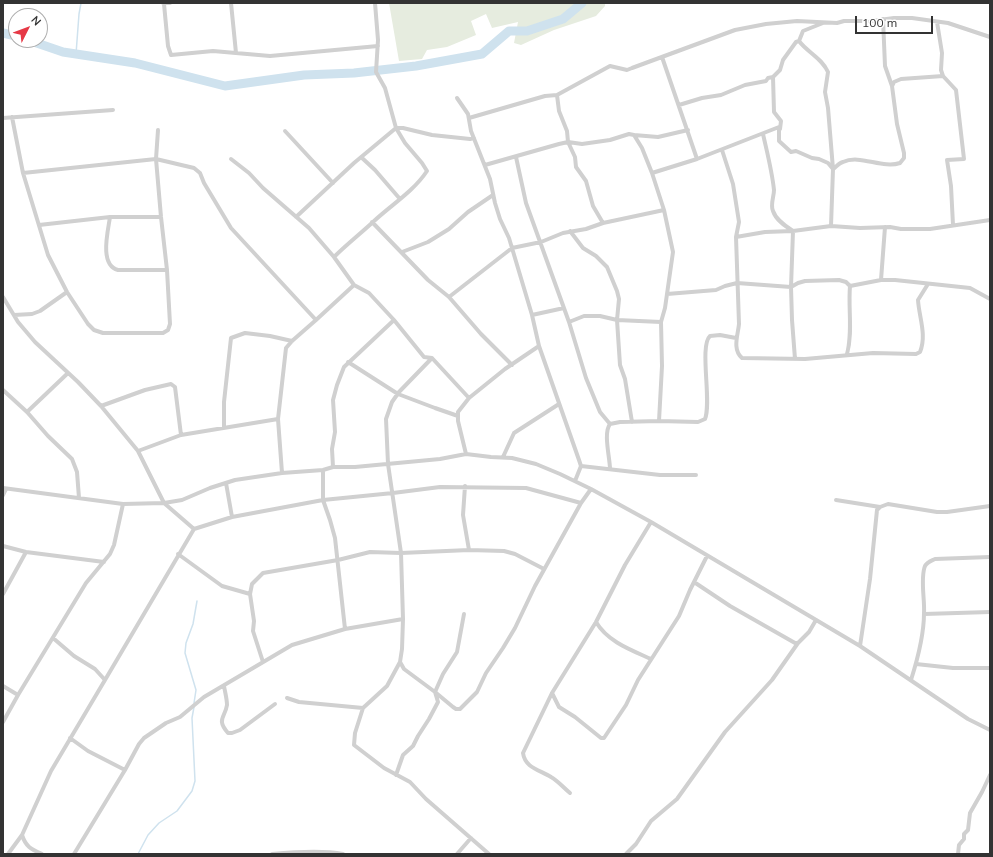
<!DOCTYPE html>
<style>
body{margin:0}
#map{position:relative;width:993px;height:857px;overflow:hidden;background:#fff;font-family:Mulish,sans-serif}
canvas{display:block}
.frame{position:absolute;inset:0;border:4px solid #333;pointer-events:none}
.north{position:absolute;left:8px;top:8px;width:40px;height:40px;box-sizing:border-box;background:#fff;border:1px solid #adadad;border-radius:50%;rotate:48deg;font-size:11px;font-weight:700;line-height:16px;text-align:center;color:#333}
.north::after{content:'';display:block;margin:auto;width:14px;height:18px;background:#e63946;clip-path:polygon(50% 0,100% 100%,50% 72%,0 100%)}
.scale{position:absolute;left:855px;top:16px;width:78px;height:18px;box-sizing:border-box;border:2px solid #333;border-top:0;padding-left:5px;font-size:12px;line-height:14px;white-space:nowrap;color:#333;-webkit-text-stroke:3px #fff;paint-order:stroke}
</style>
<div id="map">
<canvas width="993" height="857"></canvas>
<div class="frame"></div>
<div class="north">N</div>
<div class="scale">100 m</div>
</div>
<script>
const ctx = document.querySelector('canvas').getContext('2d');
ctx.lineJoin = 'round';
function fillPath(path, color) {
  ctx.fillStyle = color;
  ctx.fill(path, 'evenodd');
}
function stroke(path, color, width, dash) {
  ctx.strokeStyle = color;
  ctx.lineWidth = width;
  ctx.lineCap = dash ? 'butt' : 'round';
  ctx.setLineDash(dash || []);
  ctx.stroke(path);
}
fillPath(new Path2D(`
 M389 3H605V6L596 16 554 30 521 45 514 43 518 22 492 28 486 14 471 21 476 35 447 47 427 50 422 59 399 61Z`), '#e6ecdf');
stroke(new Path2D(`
 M76 54 79 14 81 3
 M194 703 196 690 185 653 186 643 193 624 197 601
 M138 854 148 835 159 823 177 811 192 791 195 781 192 718 194 707`), '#cfe2ee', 1.5);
stroke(new Path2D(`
 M3 33 16 36
 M28 40 63 52 135 63 225 86 304 75 354 73 416 66 482 54 509 31H527L563 19 582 3`), '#cfe2ee', 9);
stroke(new Path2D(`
 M163 3H170
 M231 3 236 53
 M164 4 168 46 171 55 213 51 270 56 378 46
 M883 19 885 66 892 86
 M937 22 942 53 941 70 943 76 956 90 964 159 947 160 951 186 953 225
 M799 41C807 52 822 58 828 72L825 92 828 108 833 169 831 226
 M662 57 697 159
 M557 95 559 111 567 131 568 142 575 157 576 167 586 181 593 206 603 223
 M457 98 468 114 471 131 490 179 495 203 500 219 509 238 532 315 539 346 579 460 581 466 575 481
 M679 105 702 98 721 95 745 85 766 81 768 78 773 77
 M12 117 23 173 48 255 67 292 88 324 94 330 103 333H163L168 330 170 324 167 270 161 217 156 159 158 130
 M3 118 113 110
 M469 118 545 96 557 95 610 66 627 70 632 68 735 30 766 24 797 21 837 23 844 21H872L894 18H912L948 23 990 37
 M780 129 781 121 774 112 773 77 780 70 783 60 796 42 799 41 803 31 823 23
 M285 131 333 183
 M763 134C767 152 772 171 774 190 774 197 770 205 773 211 776 220 785 226 793 231L791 287 792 320 795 359
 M634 135 658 137 688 130
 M722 150 733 184 739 222 736 237 739 324C738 335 732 349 742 358L805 359 873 353 916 354 920 352C927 335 919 317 918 300L928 284
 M361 157 375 170 400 199
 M516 157 526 203 569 322 586 378 600 412 610 424
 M231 159 249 173 263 188 309 228 334 257 354 285 369 293 394 320 424 357 432 358 469 398
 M485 165 559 144 568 142 582 144 610 140 629 134 634 135 642 148 652 173 664 210 673 252 665 308 661 322 662 366 659 421
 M23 173 156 159 194 168 200 173 204 183 231 228 316 320
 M652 173 697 159 779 127V141L791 152 796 151 812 158 819 159 828 163 833 169C836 167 839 163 843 162 860 154 882 169 900 163L904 158V153L897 124 892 86 894 82 901 79 943 76
 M110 217C108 231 99 265 118 270H167
 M296 217 354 163 396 128H403L432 135 470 139 474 138
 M372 222 428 280 449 297 481 334 512 365
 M39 225 110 217H161
 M570 231 583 248 596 256 607 267 617 291 619 299 617 320 620 365 625 379 632 422
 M736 237 765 232 793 231 831 226 860 228 890 227 901 229H930L990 220
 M402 252 428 242 449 229 468 212 493 195
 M334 257C346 245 360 234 373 222 391 205 413 192 427 171L422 163 405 143 396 128 385 88 376 72 378 40 375 3
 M881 280 885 227
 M667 294 716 290 725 286 737 283 791 287 798 283 805 281 839 280 846 282 850 286
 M3 297 18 322 35 342 78 382 101 406 138 451 164 503 194 529
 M449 297 512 248 541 242 563 233 586 229 603 223 664 210
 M14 315 32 314 40 311 67 292
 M532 315 564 308
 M569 322 584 316H600L617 320 661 322
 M847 354C853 332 848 309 850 286L881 280H895L970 288 990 299
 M432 358 399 392 392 402 386 419 388 464 401 553 403 619 402 649 400 662 387 686 363 708 355 733 354 745 384 768 410 782 426 799 489 854
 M348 362 398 394 435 408 458 416
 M3 390 27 412 48 436 72 459 77 472 79 498
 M101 406 145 390 171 384 175 387 181 435
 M27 412 68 373
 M224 428V402L231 338 245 333 270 336 292 341
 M138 451 181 435 278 419
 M466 454 458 421V412L469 398 505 369 539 346
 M503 457 514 433 559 404
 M581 466 660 475H696
 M333 467 332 449 335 432 333 400 337 385 344 367 394 320
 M610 469C610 458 603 433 610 424L620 422 659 421 698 422 705 419C712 402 699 346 710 336L720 335 736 338
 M323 470V500L330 520 335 538 345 629
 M282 473 278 419 286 348 292 341 316 320 354 285
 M226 483 232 517
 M465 486 463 515 469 550
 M3 488 123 504 164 503 182 500 210 488 235 480 282 473 323 470 333 467H355L440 459 466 454 491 457 512 458 536 464 560 474 591 489 651 522 860 646 968 719 990 730
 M3 495 6 489
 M836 500 880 507
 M3 546 26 552 104 562
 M178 554 222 586 250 594
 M694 582 730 606 795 643H798L809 632 816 620
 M3 594 26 552
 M924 614 990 612
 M596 622C608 642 631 650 651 659
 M53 638 74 656 95 669 105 680
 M860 646 870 579 877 510 880 507 888 504 937 512H947L990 506
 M263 662 253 631 254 621 250 594 252 584 263 573 338 560 370 552 401 553 469 550 504 551 515 554 544 569
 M400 662 404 669 435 692 453 707 456 709H460L477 692 486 673 503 648 515 628 535 586 581 503 591 489
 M916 664 953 668H990
 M911 680C917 661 924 632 924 613 925 600 920 578 925 566 927 562 931 561 935 559L990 557
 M3 686 18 695
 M224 686C225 692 227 699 227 705 225 718 216 719 228 733H232L240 730 275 704
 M552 693 559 707 575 717 601 738H604L626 705 638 680 679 616 690 590 707 556
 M287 698 299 702 363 708
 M3 722 18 695 86 583 110 554 114 545 123 504
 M70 738 88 751 125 770
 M396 775 403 755 413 746 418 736 429 719 438 702 435 692 443 674 457 652 464 614
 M570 793C564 788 558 781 551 777 540 770 525 768 523 753L552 693 596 622 625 565 651 522
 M8 854 22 835
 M42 854C31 849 26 847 22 835L51 771 105 680 194 529 232 517 323 500 393 493 440 487 526 488 581 503
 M74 854 125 770 139 744 144 738 166 723 180 717 204 697 292 645 345 629 403 619
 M272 854C293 852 323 850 343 854
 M457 854 471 838
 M626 854 636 844 651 821 677 799 725 732 772 680 798 643
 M958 854 959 845 964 839V834L968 830 970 813 982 792 990 775`), '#d0d0d0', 4);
</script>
